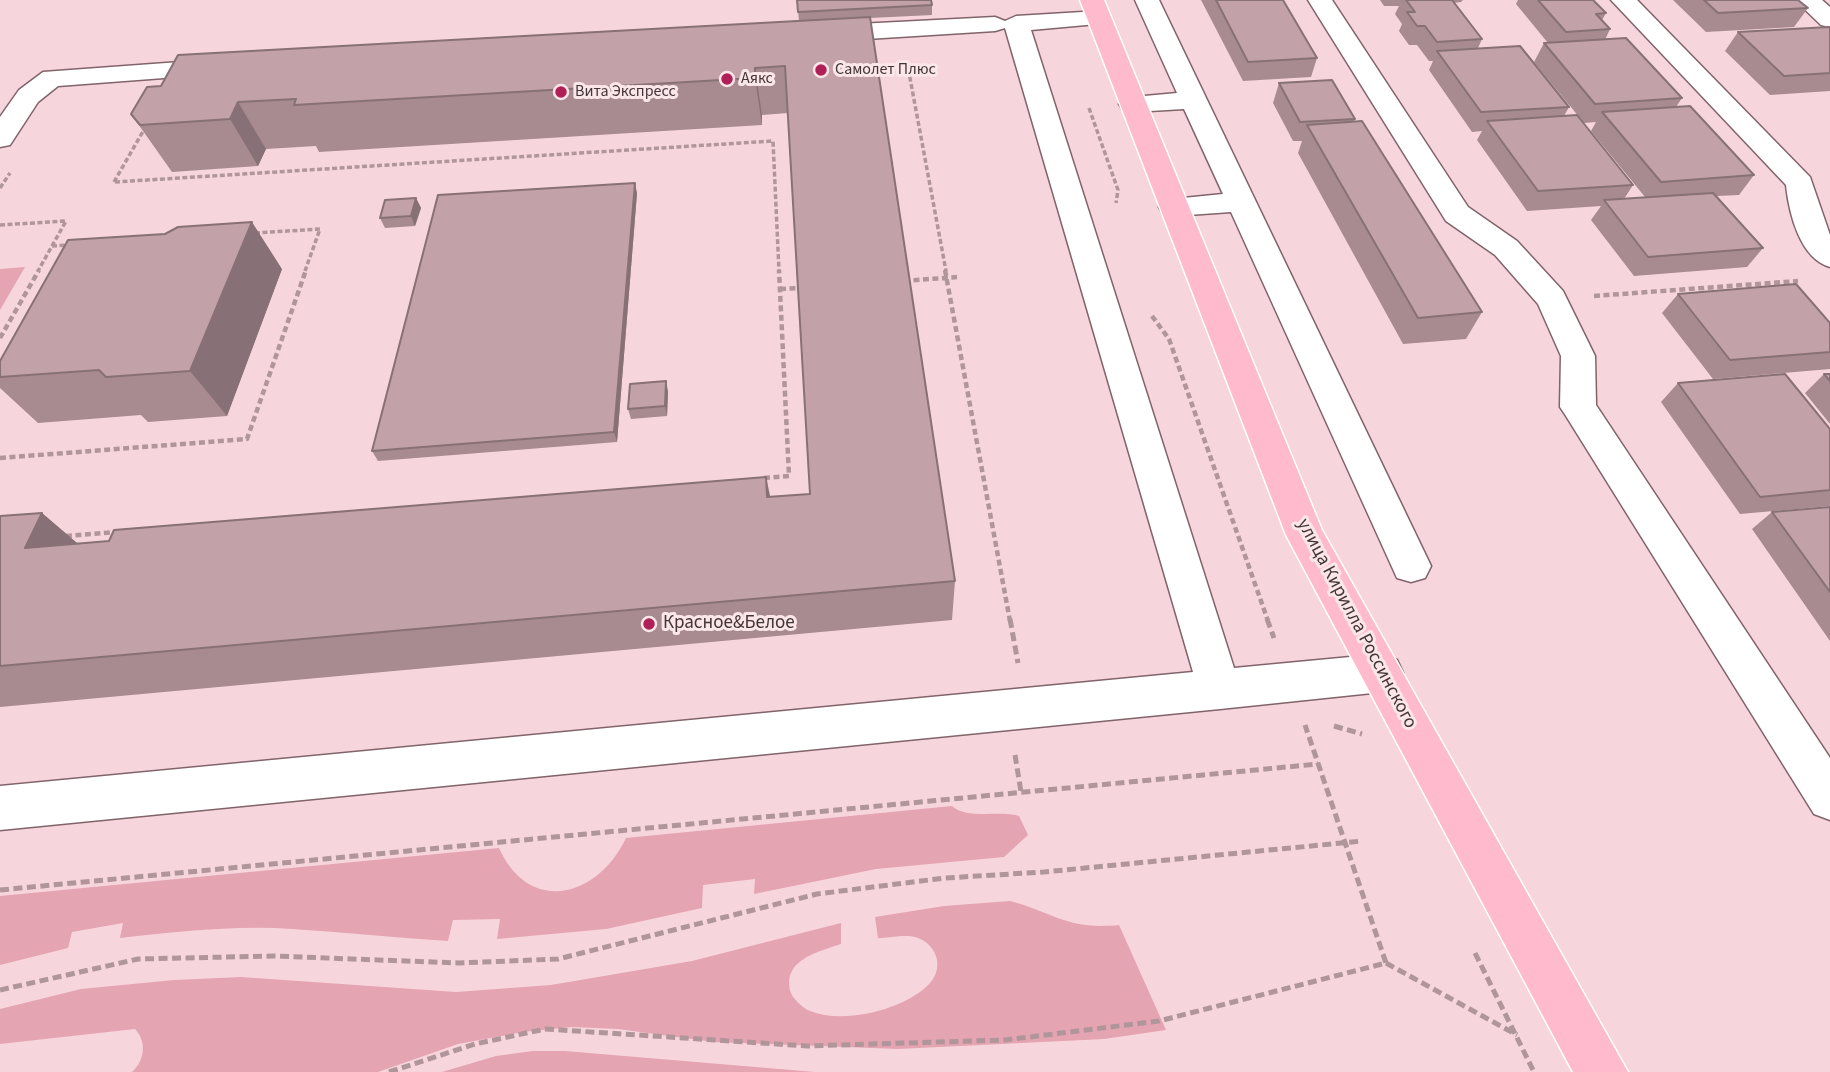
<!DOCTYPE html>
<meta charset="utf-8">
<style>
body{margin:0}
canvas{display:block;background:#f7d5dc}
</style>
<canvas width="1830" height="1072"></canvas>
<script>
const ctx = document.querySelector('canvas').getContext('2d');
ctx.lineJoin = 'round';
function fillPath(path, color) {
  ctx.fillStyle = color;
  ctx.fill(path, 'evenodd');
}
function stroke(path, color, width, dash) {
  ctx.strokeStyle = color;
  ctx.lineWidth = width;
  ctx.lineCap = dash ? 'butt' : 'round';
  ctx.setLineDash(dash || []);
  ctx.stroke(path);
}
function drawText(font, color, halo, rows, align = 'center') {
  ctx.font = font + ' "Source Sans 3",sans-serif';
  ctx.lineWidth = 6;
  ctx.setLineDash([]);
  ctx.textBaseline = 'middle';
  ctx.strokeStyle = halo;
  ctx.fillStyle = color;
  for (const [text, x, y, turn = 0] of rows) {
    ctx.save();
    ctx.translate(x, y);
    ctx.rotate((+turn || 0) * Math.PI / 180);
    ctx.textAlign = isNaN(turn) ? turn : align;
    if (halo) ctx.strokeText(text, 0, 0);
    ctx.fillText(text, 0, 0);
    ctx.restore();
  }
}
fillPath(new Path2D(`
 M25 267 0 310V269Z
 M952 806C967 820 1000 810 1019 816L1028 835 1004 857 876 869 754 894 755 879 703 885 702 908 606 929 497 939 500 919 453 920 448 941C396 938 344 932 292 929 235 925 177 932 120 938L123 923 72 932 68 948 0 965V896L499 848C530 916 598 897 626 838Z
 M1010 901C1055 913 1067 930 1119 925L1166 1030 1104 1039 898 1049 714 1042 618 1029 572 1027 523 1032 458 1044 378 1072H132C145 1060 147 1042 135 1029L0 1044V1009L81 989 174 980 241 977 456 992 551 985 692 961 841 923V944C818 952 781 960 791 993 793 999 804 1009 810 1011 844 1025 907 1009 930 983 945 966 936 943 915 937 905 934 889 938 878 938L875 917 944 906Z
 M533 1051H565L815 1072H442L496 1056Z`), '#e5a4b2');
const minor = new Path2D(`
 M1135 0H1159L1431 566 1425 578 1411 582 1397 578 1231 212 1174 216 1163 214 1159 207 1163 200 1223 194 1184 109 1133 112 1123 110 1119 104 1123 98 1177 93Z
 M1308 0H1332L1468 207 1517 241 1563 291 1595 356 1596 405 1830 758V820L1814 814 1566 416 1560 407 1561 356 1538 304 1495 255 1446 221Z
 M1611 0H1637L1810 177 1830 235V267C1800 259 1789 213 1786 185Z
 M1795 0H1822L1830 7V27L1821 25Z
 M1099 11 1108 13 1111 18 1108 23 1031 30 1234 668 1382 654 1397 660 1403 673 1397 686 1382 692 1220 709 0 830V786L1193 672 1005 28 995 31 819 42 810 39 806 34 810 29 819 26 995 17 1005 21 1016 16Z
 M221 59 230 61 234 67 230 73 58 86 38 102 10 145 0 147V117L19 90 43 72Z`);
const major = new Path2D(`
 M1080 0H1104L1322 530 1628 1072H1573L1286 535Z`);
stroke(minor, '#81646a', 3);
stroke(major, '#fff', 3);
stroke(new Path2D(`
 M907 62 946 271
 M1089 108 1118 190 1116 203
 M114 182 145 128
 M115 182 773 141 779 271
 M0 188 10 173
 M0 225 66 221 38 271
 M255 233 320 229 305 271
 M52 246 68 245`), '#b0969b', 3.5, [5, 2.5]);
stroke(new Path2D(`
 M945 270 1010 621
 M904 281 957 277
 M780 289 801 288
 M1594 296 1798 281
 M1152 316 1169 339 1268 621
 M0 338 39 270
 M0 458 247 439 306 270
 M764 478 789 476 779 270
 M66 536 117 532`), '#b0969b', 4.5, [6, 3.5]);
stroke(new Path2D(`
 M1010 619 1018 663
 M1267 619 1274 638
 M1334 726 1362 734
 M1015 755 1021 792
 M0 890 1318 764
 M1475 953 1534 1072
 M1386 963 1517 1035
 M0 990 138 959 273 956 459 963 558 959 817 894 945 878 1044 872 1362 841
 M389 1072 475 1044 545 1029 807 1046 1005 1040 1159 1021 1386 963 1305 725`), '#b0969b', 5, [9, 4.5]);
fillPath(minor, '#fff');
fillPath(major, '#ffbbcd');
fillPath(new Path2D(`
 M797 0 932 5V15L870 18 955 581 952 620 0 707V516L42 513 78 544 810 494 788 113 762 115V125L319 152 316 146 266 149 258 166 172 172 131 114 161 86 799 21Z
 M1201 0H1283L1317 58 1311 77 1243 81Z
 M1380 0H1463L1461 2 1454 3 1482 39 1478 48 1569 107 1564 116 1633 185 1624 199 1645 197 1591 131 1596 122 1584 123 1534 62 1544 43H1548L1516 4 1518 0H1593L1606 13 1602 20 1610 29 1605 40 1682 98 1676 107 1754 175 1739 195 1717 196 1763 248 1747 267 1634 276 1591 220 1601 206 1527 211 1477 140 1482 131 1472 132 1429 70 1433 61H1429L1417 45H1409L1399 31 1402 24 1395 14 1399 6H1384Z
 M1673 0H1798L1808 8 1794 27 1706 32Z
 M1830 27V91L1770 95 1725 51 1738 32Z
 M1279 83 1355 119 1354 122 1482 312 1466 339 1403 344 1298 153 1302 141H1293L1273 103Z
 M637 193 617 442 378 461 372 451Z
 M416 198 421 208 415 226 385 228 380 218Z
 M282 269 227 416 148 422 141 415 38 423 0 388V361Z
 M1678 294 1830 323V369L1713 379 1662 313Z
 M1824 374H1830V424L1805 393Z
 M1678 383 1830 429V506L1740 514 1661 402Z
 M668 391 667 416 631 419 628 409Z
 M1830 507V641L1752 529 1772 512Z`), '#a78b90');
fillPath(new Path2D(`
 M755 68 762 115V125L755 78Z
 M238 102 266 149 258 166 230 119Z
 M635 183 637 193 617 442 614 432Z
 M416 198 421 208 415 226 411 216Z
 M252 222 282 269 227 416 190 371Z
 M666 381 668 391 667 416 665 406Z
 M766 477 775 519 767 497Z
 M42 513 91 555 25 548Z`), '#887176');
const building = new Path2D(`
 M797 0H931L932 5 798 12Z
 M1216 0H1283L1317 58 1248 62Z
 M1406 0H1452L1482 39 1437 42 1425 26H1417L1407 12H1415Z
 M1538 0H1593L1606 13 1596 14 1610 29 1566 32Z
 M1704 0H1798L1808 8 1718 13Z
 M870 17 955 581 0 666V516L42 513 25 548 109 541 114 530 766 477 767 497 810 494 785 66 755 68V78L294 105 296 99 238 102 230 119 140 125 131 114 147 87 161 86 178 55Z
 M1829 27H1830V73L1784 76 1738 32Z
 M1626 38 1682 98 1595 104 1544 43Z
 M1520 46 1569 107 1481 112 1437 51Z
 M1332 80 1355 119 1300 122 1279 83Z
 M1690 106 1754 175 1661 182 1602 112Z
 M1577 115 1633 185 1538 191 1487 121Z
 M1362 121 1482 312 1418 318 1307 125Z
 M635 183 614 432 372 451 438 195Z
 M1713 193 1763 248 1648 257 1604 200Z
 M416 198 411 216 380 218 385 200Z
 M252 222 190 371 106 377 99 370 0 377V361L68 240 165 234 178 227Z
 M1796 284 1830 323V352L1730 360 1678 294Z
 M1785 374 1830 429V490L1760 497 1678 383Z
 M1824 374H1830V381Z
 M666 381 665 406 628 409 630 384Z
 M1830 507V592L1772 512Z`);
fillPath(building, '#c2a2a8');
stroke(building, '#887176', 2);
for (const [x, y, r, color] of [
 [821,70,7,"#af2057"],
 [727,79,7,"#af2057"],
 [561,92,7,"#af2057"],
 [649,624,7,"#af2057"]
]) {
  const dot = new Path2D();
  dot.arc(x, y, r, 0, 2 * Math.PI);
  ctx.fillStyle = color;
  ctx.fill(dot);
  stroke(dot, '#fbe6ea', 2.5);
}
drawText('16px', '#433638', '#fbe6ea', [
 ["Самолет Плюс",835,70],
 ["Аякс",741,79],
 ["Вита Экспресс",575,92]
], 'left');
drawText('19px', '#433638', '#fbe6ea', [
 ["Красное&Белое",663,624]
], 'left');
drawText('19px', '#433638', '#fbe6ea', [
 ["улица Кирилла Россинского",1356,624,62]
]);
</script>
